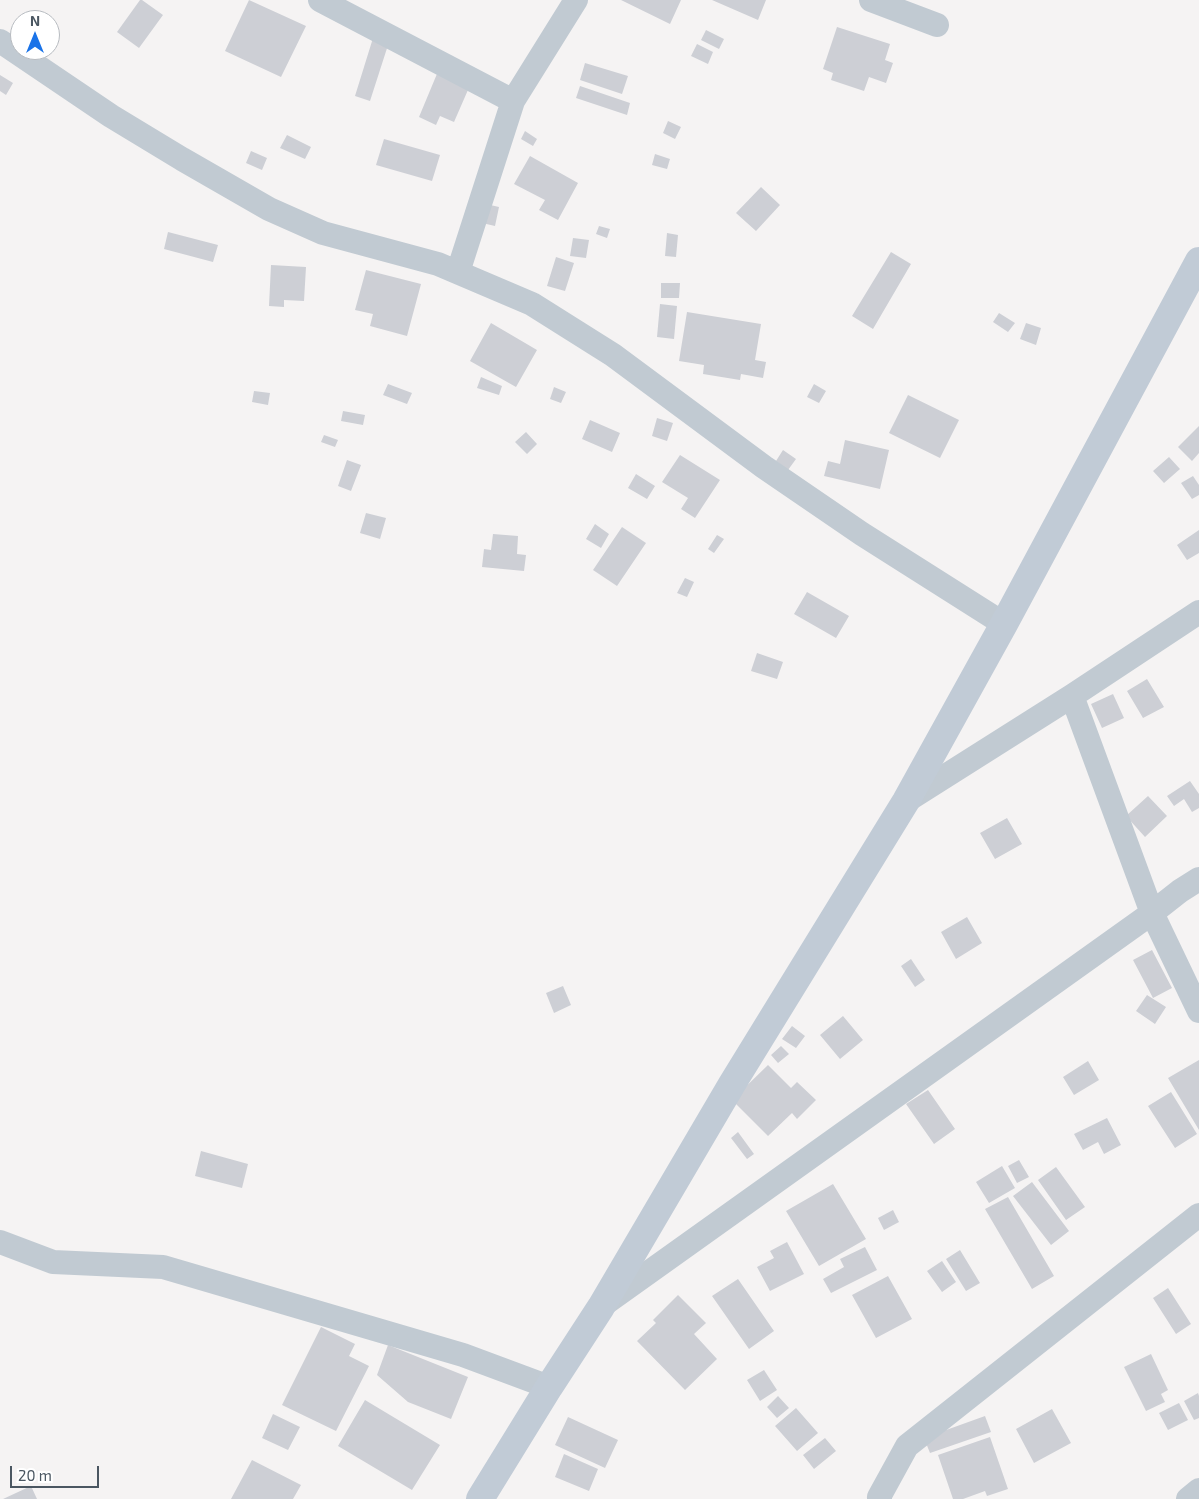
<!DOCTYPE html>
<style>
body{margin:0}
#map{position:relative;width:1199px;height:1499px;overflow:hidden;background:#f5f3f3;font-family:"Exo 2",sans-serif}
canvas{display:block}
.north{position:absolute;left:10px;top:10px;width:50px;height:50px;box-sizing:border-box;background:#fff;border:1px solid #b7bbc0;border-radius:50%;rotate:0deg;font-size:14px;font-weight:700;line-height:20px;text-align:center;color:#4a5661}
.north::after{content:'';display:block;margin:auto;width:18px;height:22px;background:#1a73e8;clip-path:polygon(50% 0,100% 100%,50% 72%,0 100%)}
.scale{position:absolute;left:10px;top:1466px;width:89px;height:22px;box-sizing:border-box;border:2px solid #4a5661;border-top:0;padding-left:6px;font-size:15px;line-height:18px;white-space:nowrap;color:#4a5661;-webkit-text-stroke:4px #fff;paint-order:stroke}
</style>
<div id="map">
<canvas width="1199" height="1499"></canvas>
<div class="north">N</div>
<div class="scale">20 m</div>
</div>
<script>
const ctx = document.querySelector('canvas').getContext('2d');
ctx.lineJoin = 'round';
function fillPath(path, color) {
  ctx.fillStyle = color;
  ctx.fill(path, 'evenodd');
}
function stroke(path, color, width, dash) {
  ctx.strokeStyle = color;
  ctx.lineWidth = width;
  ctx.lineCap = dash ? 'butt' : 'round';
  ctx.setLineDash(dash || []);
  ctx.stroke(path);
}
fillPath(new Path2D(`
 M140 0H142L163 15 139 48 117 32Z
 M249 0 306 26 281 77 225 51Z
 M621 0H681L670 24Z
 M712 0H766L758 20Z
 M837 27 890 44 885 60 893 63 886 83 869 77 864 91 831 80 833 73 823 69Z
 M706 30 724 39 719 49 701 40Z
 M373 38 389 42 370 101 355 96Z
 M697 44 713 52 708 64 691 56Z
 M585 63 628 76 622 94 580 80Z
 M439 69 471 83 454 122 440 116 436 125 419 117Z
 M0 75 13 83 6 95 0 91Z
 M580 86 630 103 627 115 576 98Z
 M668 121 681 127 675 139 663 133Z
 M525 131 537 139 533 146 521 139Z
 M287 135 311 147 305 159 280 148Z
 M384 139 440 155 432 181 376 165Z
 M251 151 267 158 262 170 246 163Z
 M655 154 670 159 667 169 652 165Z
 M530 156 578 183 558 220 539 210 545 200 514 184Z
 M761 187 780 205 756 231 736 213Z
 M486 204 499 207 495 226 482 223Z
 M599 226 610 229 607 238 596 234Z
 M168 232 218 245 213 262 164 249Z
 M667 233 678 235 676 257 665 256Z
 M573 238 589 240 586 258 570 256Z
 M891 252 911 264 873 329 852 316Z
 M556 257 574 263 565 291 547 286Z
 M271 265 306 267 304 301 284 300V307L269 306Z
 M366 270 421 284 407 336 370 326 373 314 355 310Z
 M661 283H680L679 298H661Z
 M660 304 677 306 674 339 657 337Z
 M687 312 761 324 755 360 766 362 763 378 741 374 740 380 703 374 704 365 679 361Z
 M999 313 1015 323 1008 332 993 322Z
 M491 323 537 350 516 387 470 361Z
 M1026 323 1041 328 1036 345 1020 339Z
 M481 377 502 386 499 395 477 388Z
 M388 384 412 393 407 404 383 395Z
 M814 384 826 391 819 403 807 397Z
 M554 387 566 392 561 403 550 399Z
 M254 391 270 393 268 405 252 402Z
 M908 395 959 420 940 458 889 433Z
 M343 411 365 415 363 425 341 421Z
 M657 418 673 423 667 441 652 436Z
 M590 420 620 433 612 452 582 439Z
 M1199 426V453L1192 461 1178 447Z
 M526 432 537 444 527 454 515 442Z
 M324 435 338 440 335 447 321 442Z
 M845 440 889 450 880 489 824 476 828 461 840 464Z
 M783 450 796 459 788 470 776 461Z
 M680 455 720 480 695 518 681 509 688 498 662 482Z
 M1169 457 1180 469 1164 483 1153 471Z
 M347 460 361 465 351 491 338 486Z
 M636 474 655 486 647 499 628 488Z
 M1193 476 1199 485V495L1192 499 1181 483Z
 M366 513 386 518 380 539 360 533Z
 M595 524 609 534 601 548 586 539Z
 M622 527 646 543 617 586 593 570Z
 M1199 530V553L1187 560 1177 545Z
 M493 534 518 536 517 554 526 555 524 571 482 567 484 549 491 550Z
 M717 535 724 539 714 553 708 549Z
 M685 578 694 582 687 597 677 593Z
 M807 592 849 616 836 638 794 614Z
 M757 653 783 662 777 679 751 671Z
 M1147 679 1164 707 1143 718 1127 691Z
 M1113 694 1124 718 1102 728 1091 704Z
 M1190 781 1199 794V808L1192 812 1184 799 1174 806 1167 796Z
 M1148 796 1167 816 1145 837 1126 816Z
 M1007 818 1022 844 995 859 980 833Z
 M967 917 982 943 956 959 941 932Z
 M1152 950 1172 988 1153 998 1133 960Z
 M911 959 925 980 915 987 901 966Z
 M563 986 571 1005 554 1013 546 993Z
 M1147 995 1166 1007 1155 1024 1136 1011Z
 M843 1016 863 1040 840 1059 820 1035Z
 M792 1026 805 1036 796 1048 782 1039Z
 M781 1046 789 1054 778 1063 771 1055Z
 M1199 1060V1130L1168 1078Z
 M1088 1061 1099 1080 1074 1095 1063 1077Z
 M768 1065 791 1088 797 1082 816 1100 797 1119 792 1113 768 1136 732 1100Z
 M928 1090 955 1129 934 1144 906 1104Z
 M1171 1092 1197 1134 1175 1148 1148 1106Z
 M1107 1118 1121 1145 1104 1154 1098 1142 1083 1150 1074 1134Z
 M738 1132 754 1154 747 1159 731 1138Z
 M201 1151 248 1164 242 1188 195 1176Z
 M1019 1160 1029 1177 1017 1183 1008 1166Z
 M1002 1166 1015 1188 989 1203 976 1182Z
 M1056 1167 1085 1207 1066 1220 1038 1180Z
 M1032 1182 1069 1231 1051 1245 1013 1196Z
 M833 1184 866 1239 819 1266 786 1211Z
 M1008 1197 1054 1276 1032 1289 985 1209Z
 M893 1210 899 1222 884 1230 878 1218Z
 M787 1242 804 1274 770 1291 757 1267 774 1258 770 1251Z
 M865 1247 877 1270 831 1293 823 1279 844 1267 840 1259Z
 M960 1250 980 1283 966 1291 946 1259Z
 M942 1261 956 1282 942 1292 927 1271Z
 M888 1276 912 1319 876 1338 852 1295Z
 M738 1279 774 1331 749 1349 712 1296Z
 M1168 1288 1191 1324 1176 1334 1153 1298Z
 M678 1295 706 1323 694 1334 717 1359 685 1390 637 1341 656 1323 653 1320Z
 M321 1327 355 1344 349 1356 369 1366 336 1431 282 1405Z
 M388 1345 468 1377 451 1419 408 1402 377 1375Z
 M1151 1354 1168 1390 1161 1394 1165 1402 1146 1411 1124 1367Z
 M764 1370 777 1390 760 1401 747 1380Z
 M1198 1393 1199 1396V1418L1194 1420 1184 1401Z
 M778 1396 789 1408 777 1418 767 1407Z
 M365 1400 440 1445 412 1490 338 1446Z
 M1179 1403 1188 1420 1168 1430 1159 1413Z
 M796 1408 818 1433 797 1451 775 1426Z
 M1052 1409 1071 1443 1034 1463 1016 1429Z
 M273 1414 300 1427 288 1450 262 1438Z
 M985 1416 991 1432 930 1453 924 1438Z
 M568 1417 618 1440 605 1468 555 1445Z
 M990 1437 1008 1489 987 1496 985 1491 963 1499H953L938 1455Z
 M825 1438 836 1451 814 1469 803 1455Z
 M564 1454 598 1469 589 1491 555 1477Z
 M252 1460 301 1485 293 1499H231Z
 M31 1486 37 1499H3Z`), '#cdcfd5');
stroke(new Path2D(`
 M320 0 513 101
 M871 0 937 25
 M0 41 111 116 182 159 269 209 323 233 438 264 532 304 613 355 764 467 862 534 1004 624
 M458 272 513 101 576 0
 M1072 696 1152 913 1199 1011
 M906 801 1072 696 1199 612
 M0 1242 53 1262 163 1267 463 1355 549 1387
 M603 1305 1152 913 1180 891 1199 879
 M880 1499 879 1497 907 1446 1199 1215
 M1188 1499 1199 1490`), '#c1cad2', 24);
stroke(new Path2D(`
 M480 1499 549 1387 601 1307 732 1084 906 801 1004 624 1199 261`), '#c1cbd6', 28);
</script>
